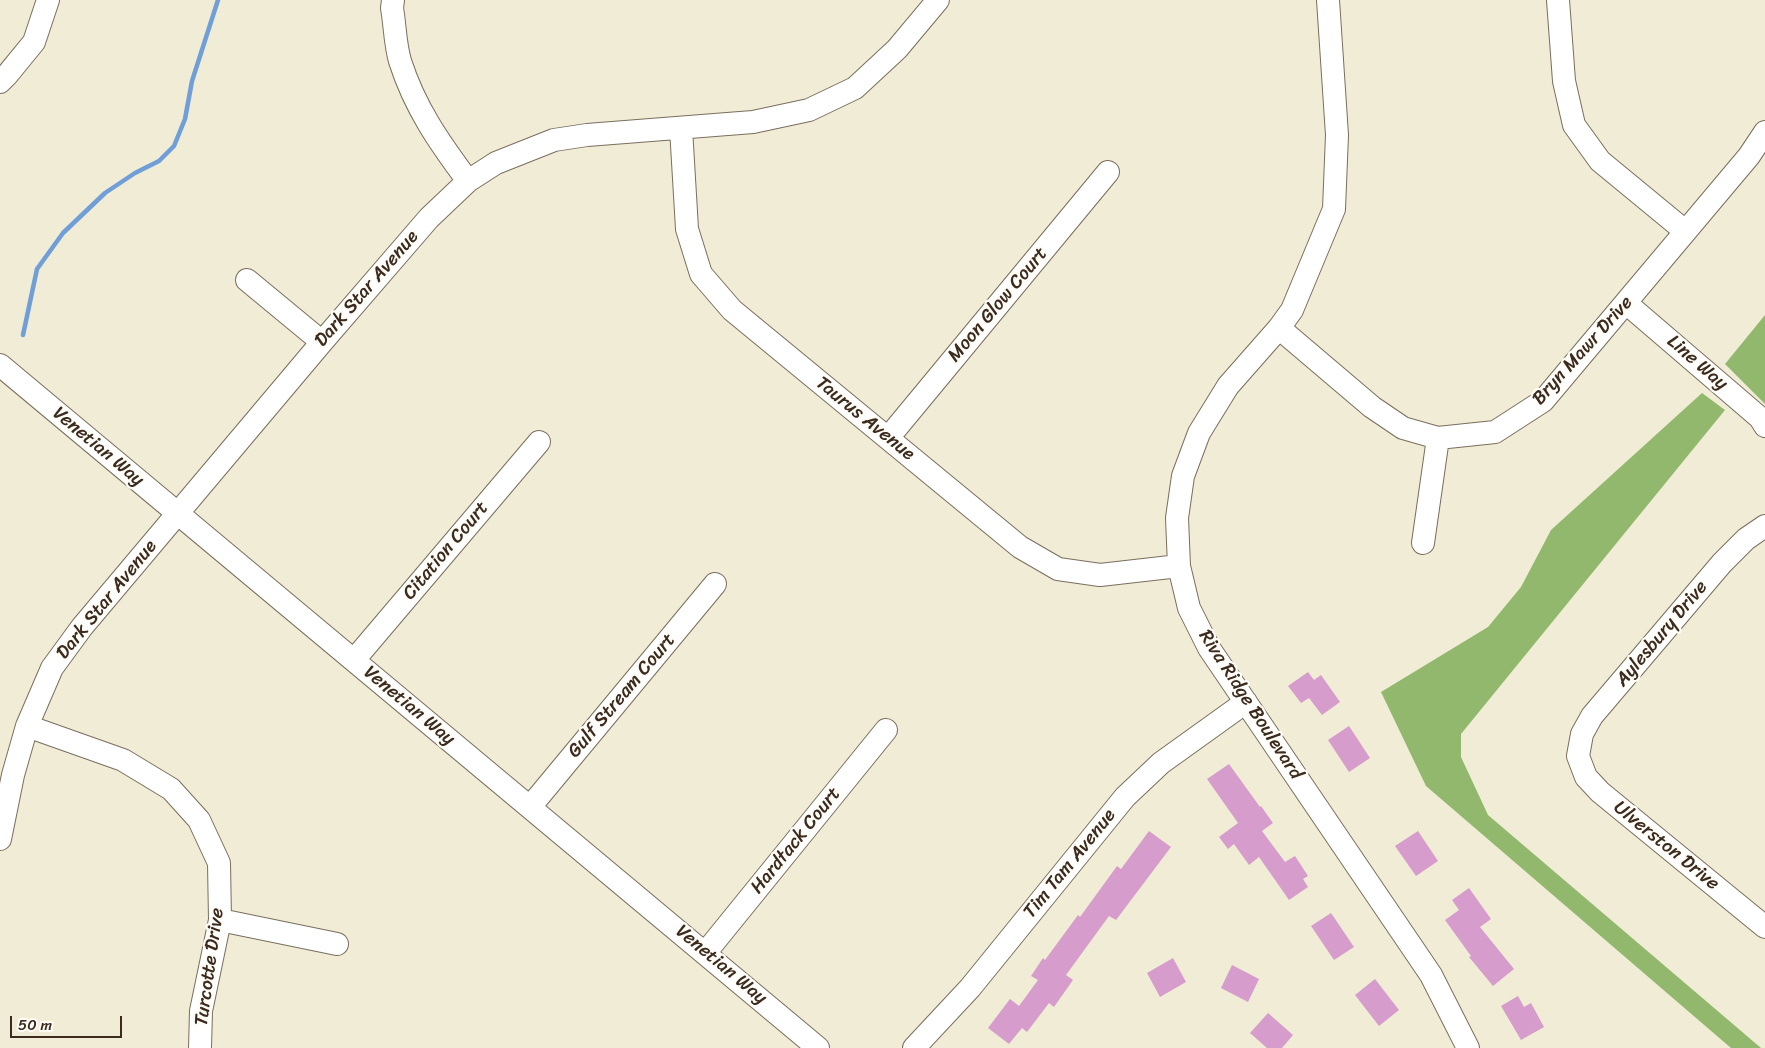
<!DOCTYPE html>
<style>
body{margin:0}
#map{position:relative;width:1765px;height:1048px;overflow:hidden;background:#f0ecd6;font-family:Sriracha,sans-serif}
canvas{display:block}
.scale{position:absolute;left:10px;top:1016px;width:112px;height:22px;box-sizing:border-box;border:2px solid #3b2a1e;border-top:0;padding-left:6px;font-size:15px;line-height:18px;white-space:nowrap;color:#3b2a1e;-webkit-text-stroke:4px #fdfcf7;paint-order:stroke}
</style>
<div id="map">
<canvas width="1765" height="1048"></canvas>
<div class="scale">50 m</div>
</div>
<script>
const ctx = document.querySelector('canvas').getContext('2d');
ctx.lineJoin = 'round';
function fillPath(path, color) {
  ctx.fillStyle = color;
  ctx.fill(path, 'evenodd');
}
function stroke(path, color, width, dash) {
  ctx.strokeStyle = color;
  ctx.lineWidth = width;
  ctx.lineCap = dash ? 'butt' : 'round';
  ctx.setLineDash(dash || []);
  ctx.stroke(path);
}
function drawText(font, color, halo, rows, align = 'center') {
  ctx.font = font + ' Sriracha,sans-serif';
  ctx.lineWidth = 4.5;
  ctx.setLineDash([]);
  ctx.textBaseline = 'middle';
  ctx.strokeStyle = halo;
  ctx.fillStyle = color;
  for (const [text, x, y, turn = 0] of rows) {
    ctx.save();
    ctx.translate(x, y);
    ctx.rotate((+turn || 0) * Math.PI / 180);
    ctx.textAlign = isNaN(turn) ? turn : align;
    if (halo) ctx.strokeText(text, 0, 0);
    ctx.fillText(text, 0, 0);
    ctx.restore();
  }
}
fillPath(new Path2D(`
 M1765 315V404L1725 364Z
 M1702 393 1725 410 1461 734V757L1488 815 1761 1048H1731L1426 786 1381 692 1488 627 1521 587 1551 530Z`), '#92b86e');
stroke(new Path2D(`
 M23 335 37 269 63 233 105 193 135 173 159 161 174 146 185 119 192 81 218 0`), '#6f9ed8', 4.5);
fillPath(new Path2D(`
 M1308 672 1314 680 1321 675 1340 702 1322 715 1309 698 1301 703 1288 686Z
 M1349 726 1370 758 1349 772 1328 740Z
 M1229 764 1260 807 1261 806 1273 823 1262 831 1285 862 1295 856 1308 876 1303 879 1308 887 1289 900 1259 857 1249 865 1234 844 1228 849 1219 837 1238 823 1207 779Z
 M1149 831 1171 847 1116 920 1109 916 1066 975 1073 980 1054 1007 1049 1003 1027 1032 1022 1028 1009 1044 988 1028 1010 999 1019 1006 1038 980 1031 976 1043 958 1045 960 1078 915 1080 917 1117 866 1121 869Z
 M1418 831 1438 861 1416 876 1395 846Z
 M1469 888 1491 919 1480 927 1514 969 1493 986 1469 957 1471 956 1445 920 1459 910 1452 900Z
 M1331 913 1354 947 1334 960 1311 926Z
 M1173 958 1186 982 1160 997 1147 973Z
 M1232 965 1259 979 1248 1002 1221 988Z
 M1375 979 1399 1010 1379 1026 1355 995Z
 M1518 996 1524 1007 1531 1003 1544 1027 1521 1040 1501 1006Z
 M1268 1013 1293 1035 1282 1048H1267L1250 1033Z`), '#d69ccb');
const minor = new Path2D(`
 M393 0 392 8C395 25 395 44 400 61 415 108 439 142 468 181
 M1328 0 1337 135 1334 209 1292 310 1279 328 1228 386 1199 433 1183 476 1177 518 1179 566 1189 608 1209 648 1431 975 1468 1048
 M1558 0 1564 81 1574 125 1600 161 1685 231
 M0 82 7 75 34 42 48 0
 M681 128 687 229 701 274 732 310 1020 547 1058 569 1100 575 1179 566
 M247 280 322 342
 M1626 303 1760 418 1765 426
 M1279 328 1372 407 1403 428 1438 438 1495 432 1543 401 1749 156 1765 132
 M0 365 818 1048
 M888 438 1108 172
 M1765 526 1746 539 1722 563 1592 716 1582 734 1578 756 1586 777 1600 792 1765 927
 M1423 543 1438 438
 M354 660 539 442
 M27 726 123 760 171 789 199 820 219 863 220 920 201 1011 200 1048
 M530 807 715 584
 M0 839 13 775 27 726 52 668 82 627 322 342 429 218 468 181 496 163 554 140 587 135 753 122 809 110 855 88 897 49 938 0
 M220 920 337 944
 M706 952 886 730
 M914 1048 970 988 1125 797 1161 763 1246 702`);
stroke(minor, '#7a6e5e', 24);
stroke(minor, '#fff', 22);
drawText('19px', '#3b2a1e', '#fdfcf7', [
 ["Dark Star Avenue",367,289,-49],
 ["Moon Glow Court",998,305,-50],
 ["Bryn Mawr Drive",1583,351,-48],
 ["Line Way",1697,363,41],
 ["Taurus Avenue",865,419,39],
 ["Venetian Way",98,447,40],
 ["Citation Court",446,551,-50],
 ["Dark Star Avenue",107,600,-51],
 ["Aylesbury Drive",1662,634,-50],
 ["Gulf Stream Court",622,696,-50],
 ["Riva Ridge Boulevard",1250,705,57],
 ["Venetian Way",409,706,40],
 ["Hardtack Court",796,841,-51],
 ["Ulverston Drive",1666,846,39],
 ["Tim Tam Avenue",1070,864,-51],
 ["Venetian Way",721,965,40],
 ["Turcotte Drive",210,967,-82]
]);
</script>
